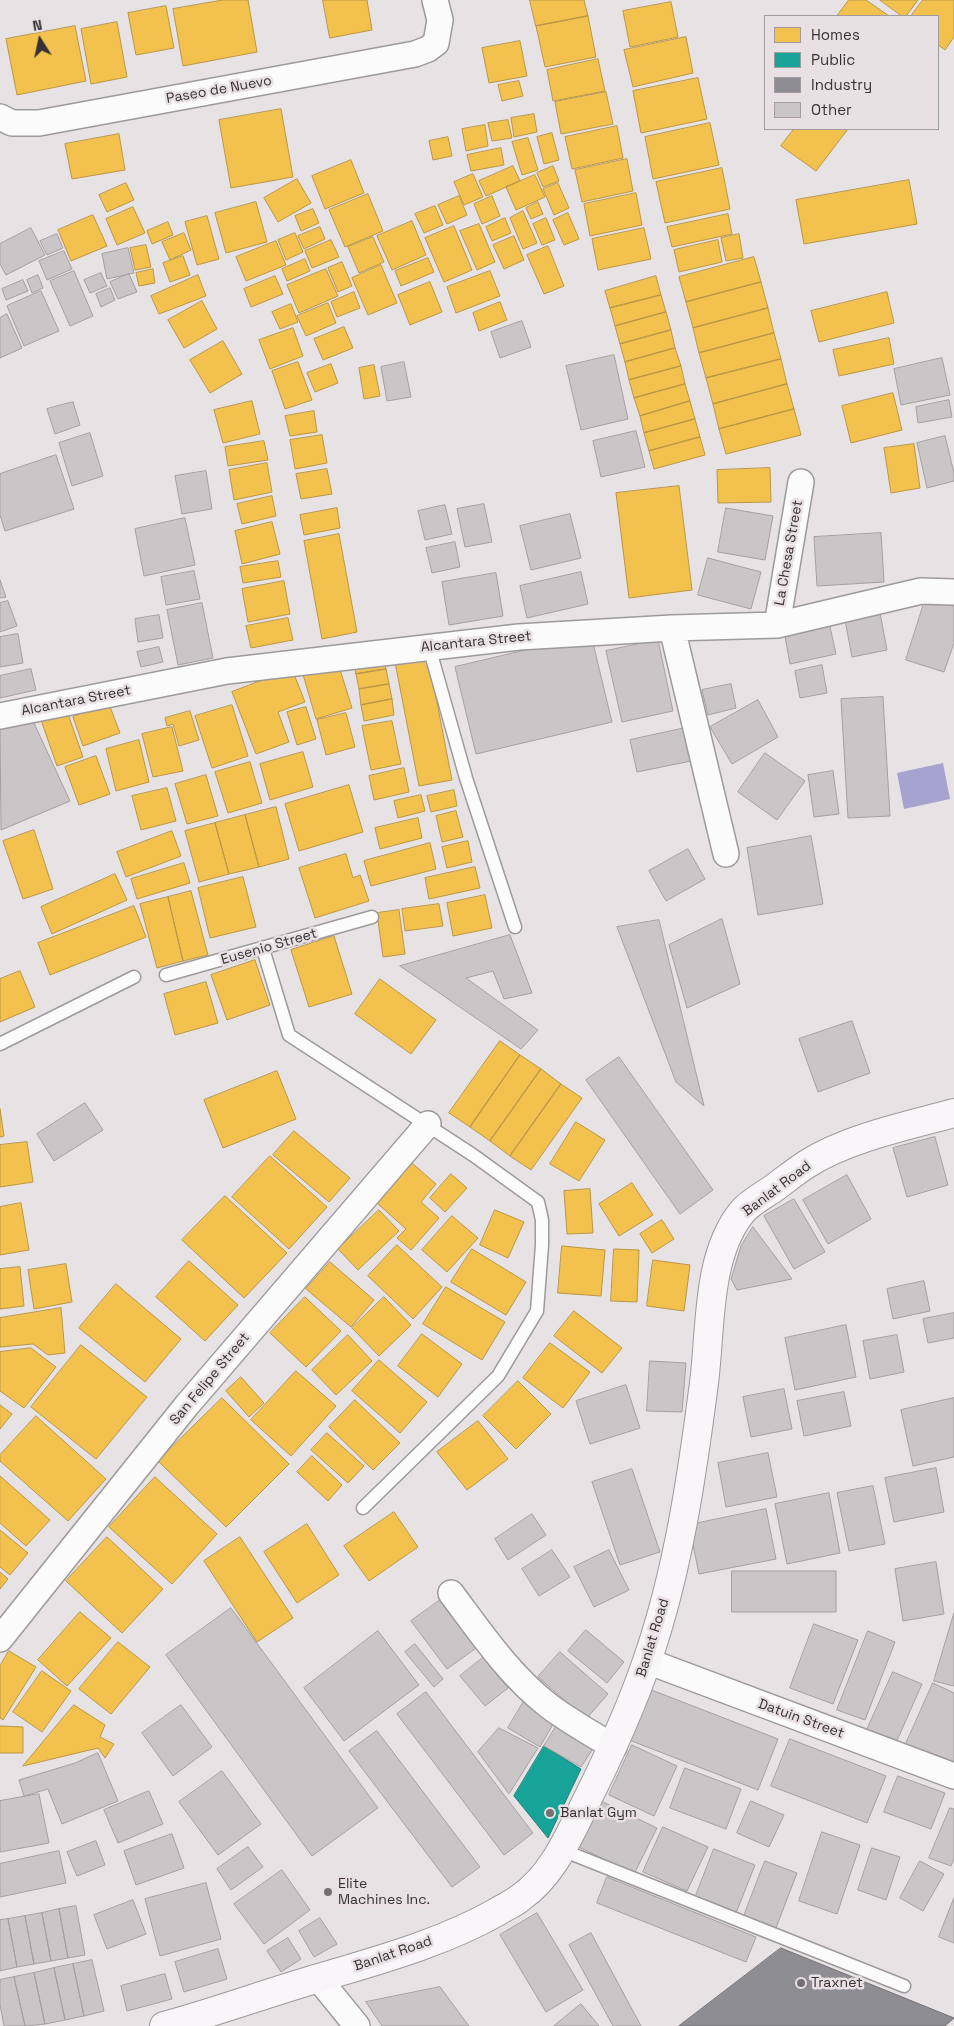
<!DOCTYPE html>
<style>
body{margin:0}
#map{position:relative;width:954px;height:2026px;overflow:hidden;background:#e7e2e4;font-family:"Space Grotesk",sans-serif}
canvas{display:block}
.legend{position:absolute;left:764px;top:15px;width:175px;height:115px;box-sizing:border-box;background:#e9e0e4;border:1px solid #a19a9e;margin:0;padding:6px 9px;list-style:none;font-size:15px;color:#363234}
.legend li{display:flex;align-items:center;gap:10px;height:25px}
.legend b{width:25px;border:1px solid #a19a9e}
.north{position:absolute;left:15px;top:15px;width:50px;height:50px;-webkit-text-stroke:4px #e9e0e4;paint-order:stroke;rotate:350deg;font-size:14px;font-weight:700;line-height:20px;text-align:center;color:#363234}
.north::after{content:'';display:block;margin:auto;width:18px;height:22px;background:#363234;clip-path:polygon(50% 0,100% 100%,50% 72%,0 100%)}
</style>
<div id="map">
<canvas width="954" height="2026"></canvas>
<ul class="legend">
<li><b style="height:14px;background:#f2c14e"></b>Homes</li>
<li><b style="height:14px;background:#17a398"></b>Public</li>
<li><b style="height:14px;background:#8d8d92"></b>Industry</li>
<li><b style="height:14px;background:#cac5c6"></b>Other</li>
</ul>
<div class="north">N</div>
</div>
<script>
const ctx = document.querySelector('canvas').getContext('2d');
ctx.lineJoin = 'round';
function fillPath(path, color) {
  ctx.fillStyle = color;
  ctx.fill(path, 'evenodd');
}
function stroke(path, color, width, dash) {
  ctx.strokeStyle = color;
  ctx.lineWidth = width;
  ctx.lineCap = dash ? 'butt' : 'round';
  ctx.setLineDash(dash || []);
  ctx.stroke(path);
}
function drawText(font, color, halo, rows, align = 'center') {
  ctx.font = font + ' "Space Grotesk",sans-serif';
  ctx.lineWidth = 5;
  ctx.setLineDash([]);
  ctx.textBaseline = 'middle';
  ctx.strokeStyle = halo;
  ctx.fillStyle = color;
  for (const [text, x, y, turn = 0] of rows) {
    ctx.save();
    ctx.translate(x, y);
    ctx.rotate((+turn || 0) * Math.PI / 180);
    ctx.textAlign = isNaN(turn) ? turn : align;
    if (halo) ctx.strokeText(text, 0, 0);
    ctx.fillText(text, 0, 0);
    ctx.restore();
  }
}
fillPath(new Path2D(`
 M943 763 950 799 904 809 897 773Z`), '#a7a3d0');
const homes = new Path2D(`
 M223 0H248L257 52 183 66 173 9Z
 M323 0H367L372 30 330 38Z
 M530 0H584L588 16 536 26Z
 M849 0H866L889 16H837Z
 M880 0H918L906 16H902Z
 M923 0H954V37L945 50 938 45V16H911Z
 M671 2 678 37 630 47 623 11Z
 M166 6 174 48 136 55 128 13Z
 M588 16 596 57 545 67 536 26Z
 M117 22 127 77 91 84 81 29Z
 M75 26 86 81 17 95 6 39Z
 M686 37 693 73 633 87 624 50Z
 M520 41 527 76 489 83 482 48Z
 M598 59 605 91 553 101 547 70Z
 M698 78 707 119 641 133 633 91Z
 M519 81 523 96 502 101 498 85Z
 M606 92 613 124 561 134 555 102Z
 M281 109 293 177 231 188 219 120Z
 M534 114 537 132 514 137 511 118Z
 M508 120 512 138 492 141 488 123Z
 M710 123 719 165 653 179 645 137Z
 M485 125 488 146 466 151 462 129Z
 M617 126 623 158 572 169 565 137Z
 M794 129H848L816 171 781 146Z
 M552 133 559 160 544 164 537 137Z
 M119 134 125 170 72 179 65 144Z
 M448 137 452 156 433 160 429 141Z
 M528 138 538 170 522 175 512 142Z
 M501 148 504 165 471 171 467 155Z
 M627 159 633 191 582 202 575 170Z
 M351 160 364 193 325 209 312 176Z
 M513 166 520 181 486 196 479 181Z
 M553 166 559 181 543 187 537 173Z
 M722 168 730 209 665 223 656 182Z
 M473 174 483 197 464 205 454 182Z
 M535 175 545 197 516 210 506 187Z
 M297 179 311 203 278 222 264 198Z
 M909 180 917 224 804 244 796 200Z
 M126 183 134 200 107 212 99 195Z
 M558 183 569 208 554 215 543 189Z
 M636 193 642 225 590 236 584 204Z
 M368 194 383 231 345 247 329 210Z
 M459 196 467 215 447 224 438 205Z
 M492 196 500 216 482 224 474 204Z
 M256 202 267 242 226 253 215 213Z
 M538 202 543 214 531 219 526 208Z
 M435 206 443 225 424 233 415 214Z
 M133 207 145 233 117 245 106 219Z
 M313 209 319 223 301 231 295 216Z
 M523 211 537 243 523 249 510 218Z
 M568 213 579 239 564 245 553 220Z
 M728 214 732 234 672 247 667 227Z
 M93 215 107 246 71 261 58 230Z
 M207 216 219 259 197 265 185 222Z
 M505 218 511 233 492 241 486 227Z
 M546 218 555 240 542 245 533 224Z
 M412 221 426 255 392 270 377 236Z
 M168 222 173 235 152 244 147 231Z
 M479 224 495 262 477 270 460 231Z
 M454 226 472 270 444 282 425 238Z
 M320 227 325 239 304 249 298 236Z
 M644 228 651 259 598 270 592 239Z
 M184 233 191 250 170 260 162 242Z
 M295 233 303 252 286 260 278 240Z
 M739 234 743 258 726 261 721 238Z
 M514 236 524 260 504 269 493 245Z
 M373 237 384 262 359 273 348 247Z
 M331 240 339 257 312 268 305 251Z
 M718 240 722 262 679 272 674 250Z
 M276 241 286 265 246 281 236 257Z
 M146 245 151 267 135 270 130 248Z
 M548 246 564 286 544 294 527 255Z
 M183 256 190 275 170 282 163 263Z
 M754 257 761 282 686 302 679 277Z
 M428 258 434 272 401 286 395 271Z
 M305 259 310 271 287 281 282 269Z
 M342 262 352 286 338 292 328 268Z
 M381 265 397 303 368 315 352 278Z
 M153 269 155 283 139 286 136 273Z
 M326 269 338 296 299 313 287 285Z
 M490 271 500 296 456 313 447 287Z
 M198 275 206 296 159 314 151 296Z
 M275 276 283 294 251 307 244 289Z
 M656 276 661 295 610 308 605 291Z
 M430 282 442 312 410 325 398 295Z
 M761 282 768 308 693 328 686 302Z
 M354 292 360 308 337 317 331 302Z
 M887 292 894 323 819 342 811 311Z
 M661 295 666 312 615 326 610 308Z
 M202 301 217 329 184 348 168 320Z
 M500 302 507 320 479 331 473 313Z
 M328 303 336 323 306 336 297 316Z
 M291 304 298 322 280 329 272 312Z
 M768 308 774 333 699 353 693 328Z
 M666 312 671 330 620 344 615 326Z
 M344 327 353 348 323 360 314 339Z
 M293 328 303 356 270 369 259 340Z
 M671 330 675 348 625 362 620 344Z
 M774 333 781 359 706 378 699 353Z
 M889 338 894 364 839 376 833 350Z
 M223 341 242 374 210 393 190 360Z
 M675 348 681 366 629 380 625 362Z
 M781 359 787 384 713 404 706 378Z
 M298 362 312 400 285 409 272 371Z
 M331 364 338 383 315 392 307 373Z
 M374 365 380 396 364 399 359 368Z
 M681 366 685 384 634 398 629 380Z
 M685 384 690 401 640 416 634 398Z
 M787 384 794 409 719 429 713 404Z
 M893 393 902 430 851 443 842 406Z
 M252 401 260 434 223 443 214 410Z
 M690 401 695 419 644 433 640 416Z
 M794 409 801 435 726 454 719 429Z
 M314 411 317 432 290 436 285 416Z
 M695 419 700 437 649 451 644 433Z
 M322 435 327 463 295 469 290 440Z
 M700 437 705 455 654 469 649 451Z
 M264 441 268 460 228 466 225 447Z
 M914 444 920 488 891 493 884 448Z
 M267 463 272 492 234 500 229 470Z
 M770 468 771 502 718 503 717 470Z
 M327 469 332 494 301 499 296 474Z
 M679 486 692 590 629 598 616 493Z
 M272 496 276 516 242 524 237 504Z
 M337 508 340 528 304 535 300 515Z
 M272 522 280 554 242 564 235 531Z
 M339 534 357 632 322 639 304 541Z
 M278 561 281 577 243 583 240 567Z
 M284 581 290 614 248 622 242 589Z
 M288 618 293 640 251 648 246 626Z
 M427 651 452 780 419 786 394 657Z
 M383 653 386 669 356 674 353 658Z
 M337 660 352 708 316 719 302 671Z
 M292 669 305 702 278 712 289 742 256 754 232 692Z
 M386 669 389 684 359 689 356 674Z
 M389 684 392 699 361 705 359 689Z
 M392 699 394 715 364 721 361 705Z
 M109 704 120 733 83 746 73 717Z
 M232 705 248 756 212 768 195 716Z
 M306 707 316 739 297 745 287 712Z
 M67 711 83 757 57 766 41 720Z
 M190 711 199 740 179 746 173 724 167 726 165 718Z
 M346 713 355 747 326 755 317 720Z
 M392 721 401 764 371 770 362 726Z
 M172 727 183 771 153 777 142 734Z
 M139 740 149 782 116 791 106 749Z
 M303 752 313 787 270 800 260 764Z
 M96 756 110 794 79 805 65 767Z
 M250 762 262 803 228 813 215 772Z
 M404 768 409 792 374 800 369 776Z
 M206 775 218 816 187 824 175 784Z
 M349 785 363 832 299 851 285 804Z
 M167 788 176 821 141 830 132 796Z
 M454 790 457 806 431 812 427 796Z
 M421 795 425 811 398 818 394 801Z
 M276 807 289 859 259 867 245 815Z
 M456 811 463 837 442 842 436 816Z
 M245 815 259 867 229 874 215 823Z
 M418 818 422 838 380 849 375 828Z
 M215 823 229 874 199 882 185 831Z
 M34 830 53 889 23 899 3 841Z
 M172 831 181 856 126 877 117 852Z
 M468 841 472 862 447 868 442 847Z
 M430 843 436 869 371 886 364 861Z
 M346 854 353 878 360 875 369 901 315 918 299 868Z
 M184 863 190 883 137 899 131 879Z
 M475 867 480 888 429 899 425 878Z
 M115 874 127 900 52 934 41 907Z
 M243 877 256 927 210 938 198 888Z
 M191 891 208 955 183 961 168 897Z
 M485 895 492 928 453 936 447 903Z
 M168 897 183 961 157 968 140 904Z
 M439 904 443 926 405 931 402 909Z
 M134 906 146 937 50 975 38 943Z
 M399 910 405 954 383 957 377 913Z
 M334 936 352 994 309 1007 291 950Z
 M255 960 270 1005 227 1020 211 975Z
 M20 971 35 1007 0 1022V979Z
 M380 979 436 1020 411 1054 355 1014Z
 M206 982 218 1023 175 1035 164 994Z
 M500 1041 520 1055 470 1127 449 1113Z
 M520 1055 541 1069 490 1141 470 1127Z
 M541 1069 561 1084 510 1156 490 1141Z
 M277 1071 296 1119 223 1148 204 1100Z
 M561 1084 582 1098 531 1170 510 1156Z
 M0 1109 4 1136 0 1137Z
 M576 1122 605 1140 579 1181 550 1164Z
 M294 1131 350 1178 329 1202 273 1155Z
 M27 1142 33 1182 0 1187V1145Z
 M270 1156 327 1207 289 1249 232 1197Z
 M412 1163 436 1184 421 1202 439 1218 411 1250 397 1238 406 1229 377 1203Z
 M451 1174 467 1188 445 1212 430 1198Z
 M632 1183 653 1215 619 1236 599 1204Z
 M590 1189 593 1233 567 1234 564 1191Z
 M225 1196 287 1253 244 1298 182 1240Z
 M21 1203 29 1250 0 1255V1207Z
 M379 1210 399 1231 358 1270 338 1249Z
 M495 1210 524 1222 508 1258 480 1245Z
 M452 1216 478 1238 447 1272 422 1250Z
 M662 1220 674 1239 652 1253 640 1234Z
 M397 1245 442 1287 413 1319 368 1276Z
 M562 1246 605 1250 601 1296 558 1293Z
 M472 1249 526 1282 506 1315 451 1282Z
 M614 1249 639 1250 637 1302 611 1301Z
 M653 1260 690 1265 684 1311 647 1306Z
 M189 1261 238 1305 205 1341 156 1297Z
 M330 1262 374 1300 351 1327 306 1289Z
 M66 1264 72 1302 34 1309 28 1270Z
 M20 1267 24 1306 0 1309V1269Z
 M116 1284 181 1339 145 1382 79 1328Z
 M446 1287 505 1322 482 1360 423 1324Z
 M305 1297 341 1331 306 1367 270 1333Z
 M384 1297 411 1325 379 1356 352 1328Z
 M61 1308 65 1353 48 1355 33 1344 0 1347V1318Z
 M574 1311 622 1348 602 1373 554 1336Z
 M422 1334 462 1364 438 1397 398 1366Z
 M348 1335 372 1361 336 1395 312 1370Z
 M550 1343 590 1372 563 1408 523 1378Z
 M81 1345 147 1397 96 1459 31 1407Z
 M31 1348 56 1367 24 1408 0 1391V1352Z
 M379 1360 427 1402 400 1433 352 1391Z
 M296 1371 336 1406 291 1456 251 1420Z
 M241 1377 264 1403 249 1417 226 1391Z
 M518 1381 551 1414 516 1449 483 1416Z
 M222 1398 289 1464 226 1527 158 1461Z
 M355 1400 400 1443 373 1470 329 1427Z
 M0 1405 12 1414 0 1429Z
 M36 1416 106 1479 68 1521 0 1461V1455Z
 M478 1421 508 1459 467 1490 437 1452Z
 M327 1433 364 1466 348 1483 311 1450Z
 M312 1456 342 1485 328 1501 297 1472Z
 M0 1476 50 1520 26 1546 0 1523Z
 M155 1477 217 1534 172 1584 109 1527Z
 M394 1512 418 1547 369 1581 344 1546Z
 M307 1524 339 1575 297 1603 264 1552Z
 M0 1530 28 1553 10 1575 0 1567Z
 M107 1537 163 1589 122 1633 66 1581Z
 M240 1537 293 1618 257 1642 204 1561Z
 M0 1572 8 1579 0 1589Z
 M80 1612 111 1638 67 1686 38 1660Z
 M118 1642 150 1667 111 1714 79 1689Z
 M9 1651 36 1667 3 1720 0 1718V1666Z
 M42 1671 71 1691 42 1732 13 1712Z
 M74 1705 105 1725 100 1737 114 1744 105 1758 98 1748 23 1766Z
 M0 1726 23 1727V1753H0Z`);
fillPath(homes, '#f2c14e');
stroke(homes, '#ba9646', 1);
const public = new Path2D(`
 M544 1746 581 1769 548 1838 514 1796Z`);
fillPath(public, '#17a398');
stroke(public, '#20817a', 1);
const industry = new Path2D(`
 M781 1948 954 2018 945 2026H679Z`);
fillPath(industry, '#8d8d92');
stroke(industry, '#737276', 1);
const building = new Path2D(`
 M31 228 45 255 6 275 0 264V244Z
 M57 234 63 248 47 255 40 241Z
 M128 248 134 273 107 279 102 254Z
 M64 251 72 269 47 280 39 261Z
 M74 271 93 316 70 326 50 281Z
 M101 273 107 286 90 293 84 280Z
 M129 274 137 292 118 299 110 282Z
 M38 275 43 288 32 293 27 280Z
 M23 280 28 291 6 300 2 289Z
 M110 288 115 300 101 307 96 294Z
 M41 291 59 331 24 346 7 306Z
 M7 314 22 348 0 358V318Z
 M522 321 531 347 500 358 491 332Z
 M614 355 628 419 581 430 566 366Z
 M942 358 950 395 901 405 894 369Z
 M404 362 411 397 387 401 381 367Z
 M949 400 952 417 918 423 916 407Z
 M73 402 80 425 55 434 47 409Z
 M636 431 645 467 601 477 593 441Z
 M90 433 103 476 72 486 59 443Z
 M945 436 954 473V481L927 488 917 443Z
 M56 455 74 509 5 531 0 515V474Z
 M206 471 212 509 182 514 175 476Z
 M484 504 492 542 465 547 457 509Z
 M445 505 452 534 425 540 418 511Z
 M726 508 773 516 765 560 718 552Z
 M570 514 581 558 531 570 520 526Z
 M185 518 195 565 144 576 135 529Z
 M881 533 884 582 817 586 814 537Z
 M455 542 460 567 432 573 426 548Z
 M708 558 761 572 751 609 698 595Z
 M194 571 200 599 166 605 161 577Z
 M581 572 588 604 527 618 520 586Z
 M496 573 503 616 449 625 442 582Z
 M0 580 6 597 0 598Z
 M926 597 954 606V643L944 672 906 660Z
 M8 601 17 626 0 632V603Z
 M202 603 213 658 178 665 167 610Z
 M880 613 887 650 852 657 845 620Z
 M159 615 163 638 138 642 135 619Z
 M829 622 836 654 790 664 784 631Z
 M18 634 23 663 0 667V637Z
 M591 635 612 722 476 754 455 667Z
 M658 640 673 711 622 722 606 651Z
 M159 647 163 662 141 667 137 652Z
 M822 665 827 693 800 698 795 671Z
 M31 669 36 690 0 698V676Z
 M731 684 736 708 708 715 702 690Z
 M883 697 890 816 848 818 841 699Z
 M758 700 778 737 732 764 710 727Z
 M33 721 70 801 1 830 0 727Z
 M690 727 696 760 637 772 630 740Z
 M765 753 805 781 777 820 738 792Z
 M833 771 839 814 814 817 808 775Z
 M811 836 823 904 758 915 747 848Z
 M688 849 705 879 666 901 649 871Z
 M722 919 740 984 687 1008 669 945Z
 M659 920 704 1106 676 1082 617 927Z
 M510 935 532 993 504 999 493 971 466 978 538 1030 521 1049 400 966Z
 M852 1021 870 1073 818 1092 799 1039Z
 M619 1057 713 1190 680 1214 586 1080Z
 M85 1103 103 1130 54 1161 37 1134Z
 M935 1137 948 1185 907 1197 893 1148Z
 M847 1175 871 1219 828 1244 803 1200Z
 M794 1199 825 1252 794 1269 764 1216Z
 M753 1227 792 1279 737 1290 731 1279 741 1246Z
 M924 1281 930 1311 893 1319 887 1289Z
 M954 1313V1338L928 1343 923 1319Z
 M846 1325 856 1377 795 1390 785 1338Z
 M897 1335 904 1372 870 1379 863 1341Z
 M650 1361 686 1363 682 1412 647 1411Z
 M626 1385 640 1428 590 1444 576 1401Z
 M784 1389 792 1429 751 1437 743 1397Z
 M844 1392 851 1426 804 1436 797 1401Z
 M954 1398V1457L913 1466 901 1410Z
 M768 1453 777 1497 726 1507 718 1463Z
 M936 1468 944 1512 894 1522 885 1478Z
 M632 1469 660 1552 620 1565 592 1482Z
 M873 1486 885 1544 849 1551 837 1493Z
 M829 1493 840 1553 787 1564 775 1504Z
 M766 1509 776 1559 699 1574 689 1525Z
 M532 1514 546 1535 508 1560 495 1539Z
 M552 1550 570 1577 539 1596 522 1569Z
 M609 1550 629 1590 594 1607 574 1567Z
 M936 1562 944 1614 903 1621 895 1569Z
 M732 1571H836V1612H732Z
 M443 1598 479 1646 447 1669 411 1621Z
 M231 1608 378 1808 312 1856 166 1655Z
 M954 1613V1686L934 1681Z
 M814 1624 858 1640 833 1704 790 1688Z
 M586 1630 624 1662 607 1683 568 1651Z
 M378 1631 419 1685 344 1741 304 1688Z
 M868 1631 895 1642 865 1720 837 1710Z
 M415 1644 443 1679 434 1687 405 1652Z
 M560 1652 608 1694 586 1719 538 1677Z
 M484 1657 508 1688 485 1706 460 1676Z
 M893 1672 922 1684 895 1745 866 1732Z
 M933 1683 954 1693V1768L905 1746Z
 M649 1689 778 1739 758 1790 629 1740Z
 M426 1692 533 1833 504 1855 397 1714Z
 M524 1701 556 1719 540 1747 508 1728Z
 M181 1705 212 1747 173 1776 142 1733Z
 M557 1725 594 1747 581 1767 544 1746Z
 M499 1728 538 1748 509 1794 478 1752Z
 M377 1731 480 1867 452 1887 349 1751Z
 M790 1739 886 1776 867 1823 771 1786Z
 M632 1745 677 1766 654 1816 609 1795Z
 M98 1753 118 1801 62 1824 48 1789 24 1796 19 1780 75 1763Z
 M685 1768 741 1789 726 1829 670 1808Z
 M222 1771 261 1824 218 1855 179 1802Z
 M898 1776 945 1793 931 1829 884 1812Z
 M149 1791 163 1824 118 1843 104 1810Z
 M39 1794 49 1843 0 1852V1801Z
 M601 1801 657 1828 634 1874 579 1847Z
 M751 1801 784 1815 769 1847 737 1833Z
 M950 1808 954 1809V1859L951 1866 929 1858Z
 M663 1827 708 1847 687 1891 643 1872Z
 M822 1832 860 1845 837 1914 799 1901Z
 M172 1834 184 1868 136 1885 124 1851Z
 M96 1841 105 1865 77 1876 67 1852Z
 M248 1847 263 1867 231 1890 217 1869Z
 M872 1848 900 1857 886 1900 858 1890Z
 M714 1849 755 1865 736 1913 695 1898Z
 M59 1851 66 1883 0 1897V1864Z
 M765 1861 797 1873 776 1928 744 1916Z
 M920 1861 944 1874 923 1911 900 1898Z
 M282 1870 310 1910 264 1944 234 1904Z
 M607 1877 756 1937 746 1962 597 1903Z
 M206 1883 221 1939 160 1956 145 1899Z
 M954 1898V1943L939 1937Z
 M133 1900 146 1934 107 1949 94 1915Z
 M76 1906 85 1955 68 1958 59 1909Z
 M59 1909 68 1958 51 1961 42 1913Z
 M42 1913 51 1961 34 1964 25 1916Z
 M537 1913 583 1990 546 2012 500 1935Z
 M25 1916 34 1964 17 1967 8 1919Z
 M320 1918 337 1944 314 1957 299 1931Z
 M8 1919 17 1967 0 1971V1920Z
 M591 1933 641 2026H613L569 1945Z
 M288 1938 301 1959 281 1972 267 1951Z
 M218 1949 227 1979 184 1992 175 1962Z
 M92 1960 104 2011 84 2016 73 1964Z
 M73 1964 84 2016 65 2020 54 1968Z
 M54 1968 65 2020 45 2024 34 1973Z
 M34 1973 45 2024 25 2026 14 1977Z
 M165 1974 172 1999 127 2011 121 1986Z
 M14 1977 25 2026H4L0 2005V1980Z
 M440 1987 469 2026H382L366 2002Z
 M581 2004 599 2026H554Z`);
fillPath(building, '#cac5c6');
stroke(building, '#a49fa0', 1);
const lane = new Path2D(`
 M429 647 466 778 515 927
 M263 949 289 1035 473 1155 538 1202 542 1220V1245L537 1311 498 1376 363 1508
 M166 975 372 917
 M0 1044 134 977
 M562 1850 904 1986`);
const street = new Path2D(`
 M0 117 12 123H39L415 54 428 49 436 43 440 20 435 0
 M777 625 801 482
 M672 628 726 854
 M0 716 227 671 519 637 672 628 777 625 921 591 954 592
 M451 1593C481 1633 509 1675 549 1706 569 1721 592 1734 614 1747
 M0 1639 187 1405 428 1124
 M647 1661 954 1776
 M318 1978 357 2026`);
const secondary = new Path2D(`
 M164 2026C216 2012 267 1993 319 1978 379 1960 442 1943 497 1912 504 1907 513 1904 520 1898 552 1876 568 1838 585 1804 608 1758 630 1711 647 1661 678 1572 692 1476 704 1383 711 1330 706 1256 742 1212 749 1203 764 1195 774 1188 785 1180 796 1171 807 1164 848 1138 907 1126 954 1113`);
stroke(lane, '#9d9a9b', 15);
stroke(street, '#9d9a9b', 28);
stroke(secondary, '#9d9a9b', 30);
stroke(lane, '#fbfbfb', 12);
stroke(street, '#fbfbfb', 25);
stroke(secondary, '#f8f6f8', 28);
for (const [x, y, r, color] of [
 [550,1813,5,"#747072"],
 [328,1892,5,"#747072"],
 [801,1983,5,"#747072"]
]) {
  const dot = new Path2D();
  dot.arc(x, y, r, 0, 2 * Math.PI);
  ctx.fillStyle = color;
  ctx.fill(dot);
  stroke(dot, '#e9e0e4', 2);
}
drawText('14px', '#363234', '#e9e0e4', [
 ["Paseo de Nuevo",219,90,-10],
 ["La Chesa Street",789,553,-80],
 ["Alcantara Street",476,642,-6],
 ["Alcantara Street",76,701,-11],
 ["Eusenio Street",269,947,-16],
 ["Banlat Road",777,1189,-37],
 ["San Felipe Street",210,1379,-50],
 ["Banlat Road",653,1638,-73],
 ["Datuin Street",801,1719,20],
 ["Banlat Road",393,1954,-19]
]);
drawText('14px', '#363234', '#e9e0e4', [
 ["Banlat Gym",560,1813],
 ["Elite",338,1884],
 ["Machines Inc.",338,1900],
 ["Traxnet",811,1983]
], 'left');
</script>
